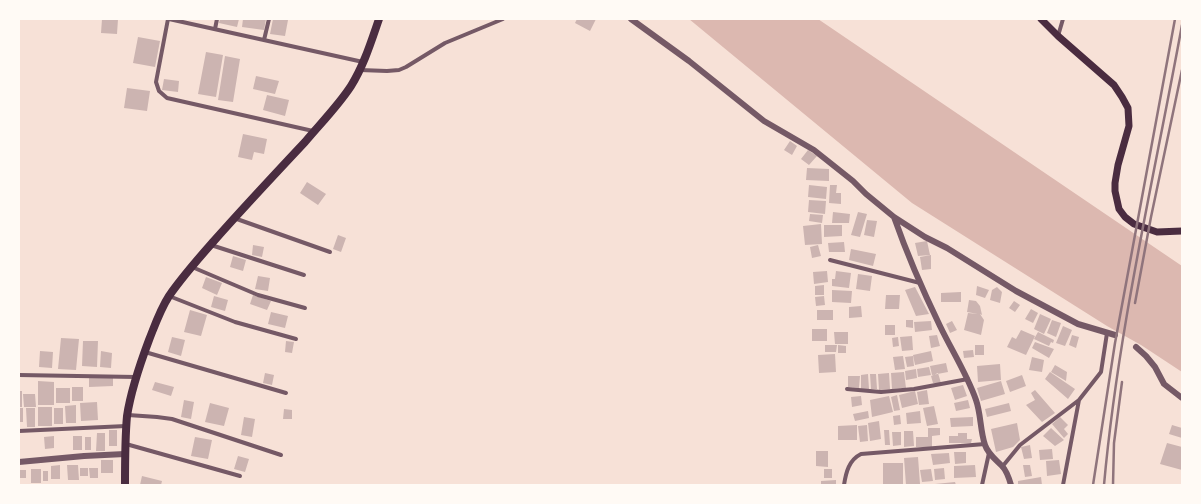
<!DOCTYPE html>
<style>
body{margin:0}
#map{position:relative;width:1201px;height:504px;overflow:hidden;background:#f7e1d7;font-family:"Fira Sans Condensed",sans-serif}
canvas{display:block}
.frame{position:absolute;inset:0;border:20px solid #fffaf5;pointer-events:none}
</style>
<div id="map">
<canvas width="1201" height="504"></canvas>
<div class="frame"></div>
</div>
<script>
const ctx = document.querySelector('canvas').getContext('2d');
ctx.lineJoin = 'round';
function fillPath(path, color) {
  ctx.fillStyle = color;
  ctx.fill(path, 'evenodd');
}
function stroke(path, color, width, dash) {
  ctx.strokeStyle = color;
  ctx.lineWidth = width;
  ctx.lineCap = dash ? 'butt' : 'round';
  ctx.setLineDash(dash || []);
  ctx.stroke(path);
}
fillPath(new Path2D(`
 M689 19H818L1182 266V372L1141 345 1107 326 912 203Z`), '#dcb8b0');
fillPath(new Path2D(`
 M102 19H118L117 34 101 33Z
 M220 19H239L237 27 219 23Z
 M243 19H266L264 30 242 27Z
 M273 19 288 20 285 36 270 34Z
 M577 19H596L590 31 575 23Z
 M138 37 160 41 155 67 133 63Z
 M206 52 223 55 216 97 198 94Z
 M225 56 240 59 233 102 218 100Z
 M256 76 279 81 275 94 253 89Z
 M164 79 179 81 178 92 162 90Z
 M127 88 150 91 147 111 124 108Z
 M267 95 289 100 285 116 263 110Z
 M243 134 267 139 264 154 254 152 252 160 238 157Z
 M790 141 797 146 792 155 784 150Z
 M808 150 817 156 809 165 801 159Z
 M807 168 829 169V181L806 180Z
 M307 182 326 194 318 205 300 193Z
 M809 185 827 187 826 199 808 197Z
 M830 185H837L836 193H841V204L829 203Z
 M809 200 826 201 825 214 808 212Z
 M833 212 850 214 849 223H832Z
 M858 212 867 214 860 237 851 235Z
 M810 214 823 215 822 223 809 221Z
 M867 220 877 221 874 237 864 235Z
 M821 224 822 244 805 245 803 226Z
 M824 225H842V236L824 237Z
 M338 235 346 238 341 252 333 249Z
 M927 241 930 255 918 256 915 243Z
 M844 242 845 252H829L828 243Z
 M253 245 264 247 262 257 252 255Z
 M818 245 821 256 812 258 810 247Z
 M851 249 876 254 873 266 849 260Z
 M931 255V269L922 270 920 257Z
 M233 256 246 260 243 271 230 267Z
 M827 271 828 282 814 284 813 272Z
 M836 271 851 273 849 288 832 286V279H835Z
 M858 274 872 276 870 291 856 289Z
 M258 276 270 278 268 291 255 289Z
 M206 277 222 283 217 295 202 288Z
 M824 285V295H815V286Z
 M977 286 989 290 985 298 976 295Z
 M915 287 929 314 916 316 905 290Z
 M997 287 1002 292 1000 303 990 300 992 290Z
 M832 290 852 291 851 303 832 302Z
 M961 292V302H941V293Z
 M253 295 271 301 267 310 250 304Z
 M886 295H900L899 309H885Z
 M214 296 228 300 225 311 211 307Z
 M824 296 825 305 816 306 815 297Z
 M969 300 976 301 980 306 982 315 980 314 984 320 981 335 964 330 968 313 978 314 967 312Z
 M1014 301 1020 305 1015 312 1009 308Z
 M861 306 862 317 849 318V307Z
 M1031 309 1038 313 1033 323 1025 319Z
 M190 310 207 315 201 336 184 332Z
 M817 310H833V320H817Z
 M271 312 288 316 285 328 268 324Z
 M1040 314 1051 319 1044 334 1034 329Z
 M906 320H913V328L906 327Z
 M1052 320 1061 323 1056 337 1047 333Z
 M931 321 932 330 915 332 914 322Z
 M952 321 957 330 950 333 946 324Z
 M885 325H895V335H885Z
 M1063 326 1072 330 1065 346 1056 343Z
 M812 329H827V341H812Z
 M1021 330 1035 336 1026 355 1007 347 1012 337 1016 339Z
 M834 332H848V344H835Z
 M1038 332 1054 340 1053 343 1051 342 1049 346 1034 339Z
 M937 335 940 346 931 348 929 336Z
 M1072 335 1079 337 1076 348 1069 345Z
 M912 336 913 350 902 351 900 337Z
 M172 337 185 340 181 356 168 352Z
 M898 337 899 346 893 347 892 338Z
 M61 338 79 339 76 370 58 369Z
 M83 341H98L97 367 82 366Z
 M286 341 294 342 292 353 285 352Z
 M1035 342 1054 349 1049 358 1032 348Z
 M825 345H837L836 352H825Z
 M838 345 846 346V353H838Z
 M975 345H984V355H975Z
 M973 350 974 357 964 358 963 351Z
 M40 351 53 352 52 368 39 367Z
 M101 351 112 353 111 368 100 367Z
 M931 351 933 361 915 365 913 355Z
 M835 354 836 372 819 373 818 355Z
 M903 356 905 369 895 370 893 357Z
 M913 356 914 366 907 367 905 357Z
 M1032 357 1044 360 1042 372 1029 370Z
 M946 363 948 372 932 375 930 366Z
 M1000 364 1001 380 978 382 977 366Z
 M1055 365 1067 372 1066 381 1051 372Z
 M929 367 931 375 918 377 917 369Z
 M916 369 917 378 906 380 905 371Z
 M904 372 906 388 892 389 891 373Z
 M1050 372 1075 389 1068 399 1045 379Z
 M265 373 274 375 272 385 263 383Z
 M889 373 890 389 879 390 878 374Z
 M938 373 941 383H933L931 376Z
 M868 374 869 389H861V375Z
 M870 374H876L877 389H871Z
 M1022 375 1026 386 1010 392 1006 381Z
 M848 376H860L859 388 848 387Z
 M89 378H113V386L89 387Z
 M38 381 54 382V405H38Z
 M1001 381 1005 394 981 401 977 388Z
 M155 382 174 387 171 396 152 390Z
 M963 385 967 396 955 400 951 388Z
 M72 387H83V401H72Z
 M56 388H70V403H56Z
 M927 390 929 404 919 405 917 392Z
 M1035 390 1055 413 1042 422 1026 405 1035 400 1031 393Z
 M19 391H22V407H19Z
 M915 391 918 404 902 408 899 395Z
 M23 394H35L36 407H24Z
 M897 395 900 410 894 411 891 397Z
 M861 396 862 405 852 407 851 397Z
 M889 396 893 412 872 417 870 400Z
 M184 400 194 402 191 419 181 417Z
 M968 400 970 408 956 411 954 403Z
 M97 402 98 420 81 421 80 403Z
 M210 403 229 408 224 426 205 422Z
 M1009 403 1011 411 987 417 985 409Z
 M76 405V423H66L65 406Z
 M934 406 938 424 927 426 923 408Z
 M38 407H52V426H38Z
 M19 408H23V422H19Z
 M26 408H35V427H27Z
 M54 408H63V424H54Z
 M284 409 292 410V419H283Z
 M868 411 869 418 855 421 853 414Z
 M920 411 921 423 907 424 906 413Z
 M900 415 901 424 894 425 893 416Z
 M244 417 255 419 252 437 241 435Z
 M973 417V426L951 427 950 418Z
 M1060 417 1068 425 1064 429 1068 434 1064 438 1052 424Z
 M879 421 881 439 870 441 868 423Z
 M1017 423 1020 440 1013 447 996 452 991 429Z
 M857 425V440H838V426Z
 M867 425 868 441 860 442 858 426Z
 M1172 425 1182 428V438L1169 434Z
 M928 428H940V435L932 436V447H916V437H928Z
 M1051 428 1064 440 1055 446 1043 436Z
 M109 430H117V446H109Z
 M884 430H889L890 445H885Z
 M904 431H913L914 446 904 447Z
 M892 432H901V445L893 446Z
 M97 433H105V451H96Z
 M958 433H967V439H972L971 443H949V436H958Z
 M54 436V448L45 449 44 437Z
 M73 436H82V450H73Z
 M85 437H91V450H85Z
 M195 437 212 440 208 459 191 456Z
 M1167 443 1182 447V470L1160 464Z
 M1030 445 1032 458 1024 459 1021 447Z
 M1052 449 1053 459 1040 460 1039 450Z
 M816 451H828V467L816 466Z
 M954 452H966V463L955 464Z
 M949 453 950 463 933 465 931 454Z
 M238 456 249 459 245 472 234 469Z
 M918 457 920 484 906 485 904 458Z
 M101 460H113V473H101Z
 M1059 460 1061 474 1047 476 1046 461Z
 M883 463H903V485H883Z
 M60 465V479H51V466Z
 M67 465H78L79 480H68Z
 M975 465 976 477 954 478V466Z
 M1023 465H1030L1032 476 1025 477Z
 M80 468H88V476H80Z
 M89 468H98V478H90Z
 M944 468 945 479 935 480 934 469Z
 M31 469H41V483H31Z
 M824 469H832V478H824Z
 M931 469 933 481 922 482 920 470Z
 M19 470H26V478H19Z
 M43 471H48V481H43Z
 M142 476 162 481 161 485H140Z
 M1041 477 1042 485H1018V481Z
 M836 480V485H821V481Z
 M955 482 956 485H935V484Z`), '#ccb4b1');
stroke(new Path2D(`
 M168 19 156 82 159 91 167 98 313 131
 M169 19 363 62
 M215 29 217 19
 M1058 36 1063 19
 M264 40 269 19
 M360 70 387 71 399 70 406 67 445 43 503 19
 M234 218 330 252
 M211 245 304 275
 M830 260 920 283
 M192 267 258 295 305 308
 M169 296 235 322 296 339
 M145 352 286 393
 M19 375 136 377
 M847 389 881 392 914 389 968 379
 M1079 400 1101 372 1107 333
 M128 415 157 417 172 419 281 455
 M19 431 126 426
 M126 444 240 476
 M1002 467 1020 445 1079 400 1063 485
 M844 485C846 472 849 460 861 454L985 444
 M982 485 989 453`), '#755966', 4);
stroke(new Path2D(`
 M631 19 689 61 764 121 814 150 853 181 866 194 894 217 925 237 947 248 1016 291 1078 324 1115 335
 M894 217C907 254 923 291 940 326 952 351 967 374 976 400 981 414 980 430 985 445 988 454 995 459 1002 466 1007 471 1009 478 1011 485
 M1136 347 1146 356 1155 367 1164 384 1182 398
 M19 462 84 456 125 454`), '#755966', 6);
stroke(new Path2D(`
 M1041 19 1058 36 1114 85 1122 97 1128 108 1129 126 1118 165 1115 183V191L1119 209 1125 217 1134 224 1157 232 1182 231`), '#4a2c40', 7);
stroke(new Path2D(`
 M125 485C125 462 125 438 127 416 131 390 140 364 149 340 155 325 160 310 169 296 182 277 198 259 213 242 243 208 274 175 305 142 320 124 338 106 351 86 364 65 371 42 379 19`), '#4a2c40', 8);
stroke(new Path2D(`
 M1135 303 1151 217 1182 70
 M1093 485 1115 343 1175 19
 M1104 485C1118 330 1154 178 1182 25
 M1113 485 1114 443 1122 382`), '#8f747c', 2.5);
</script>
